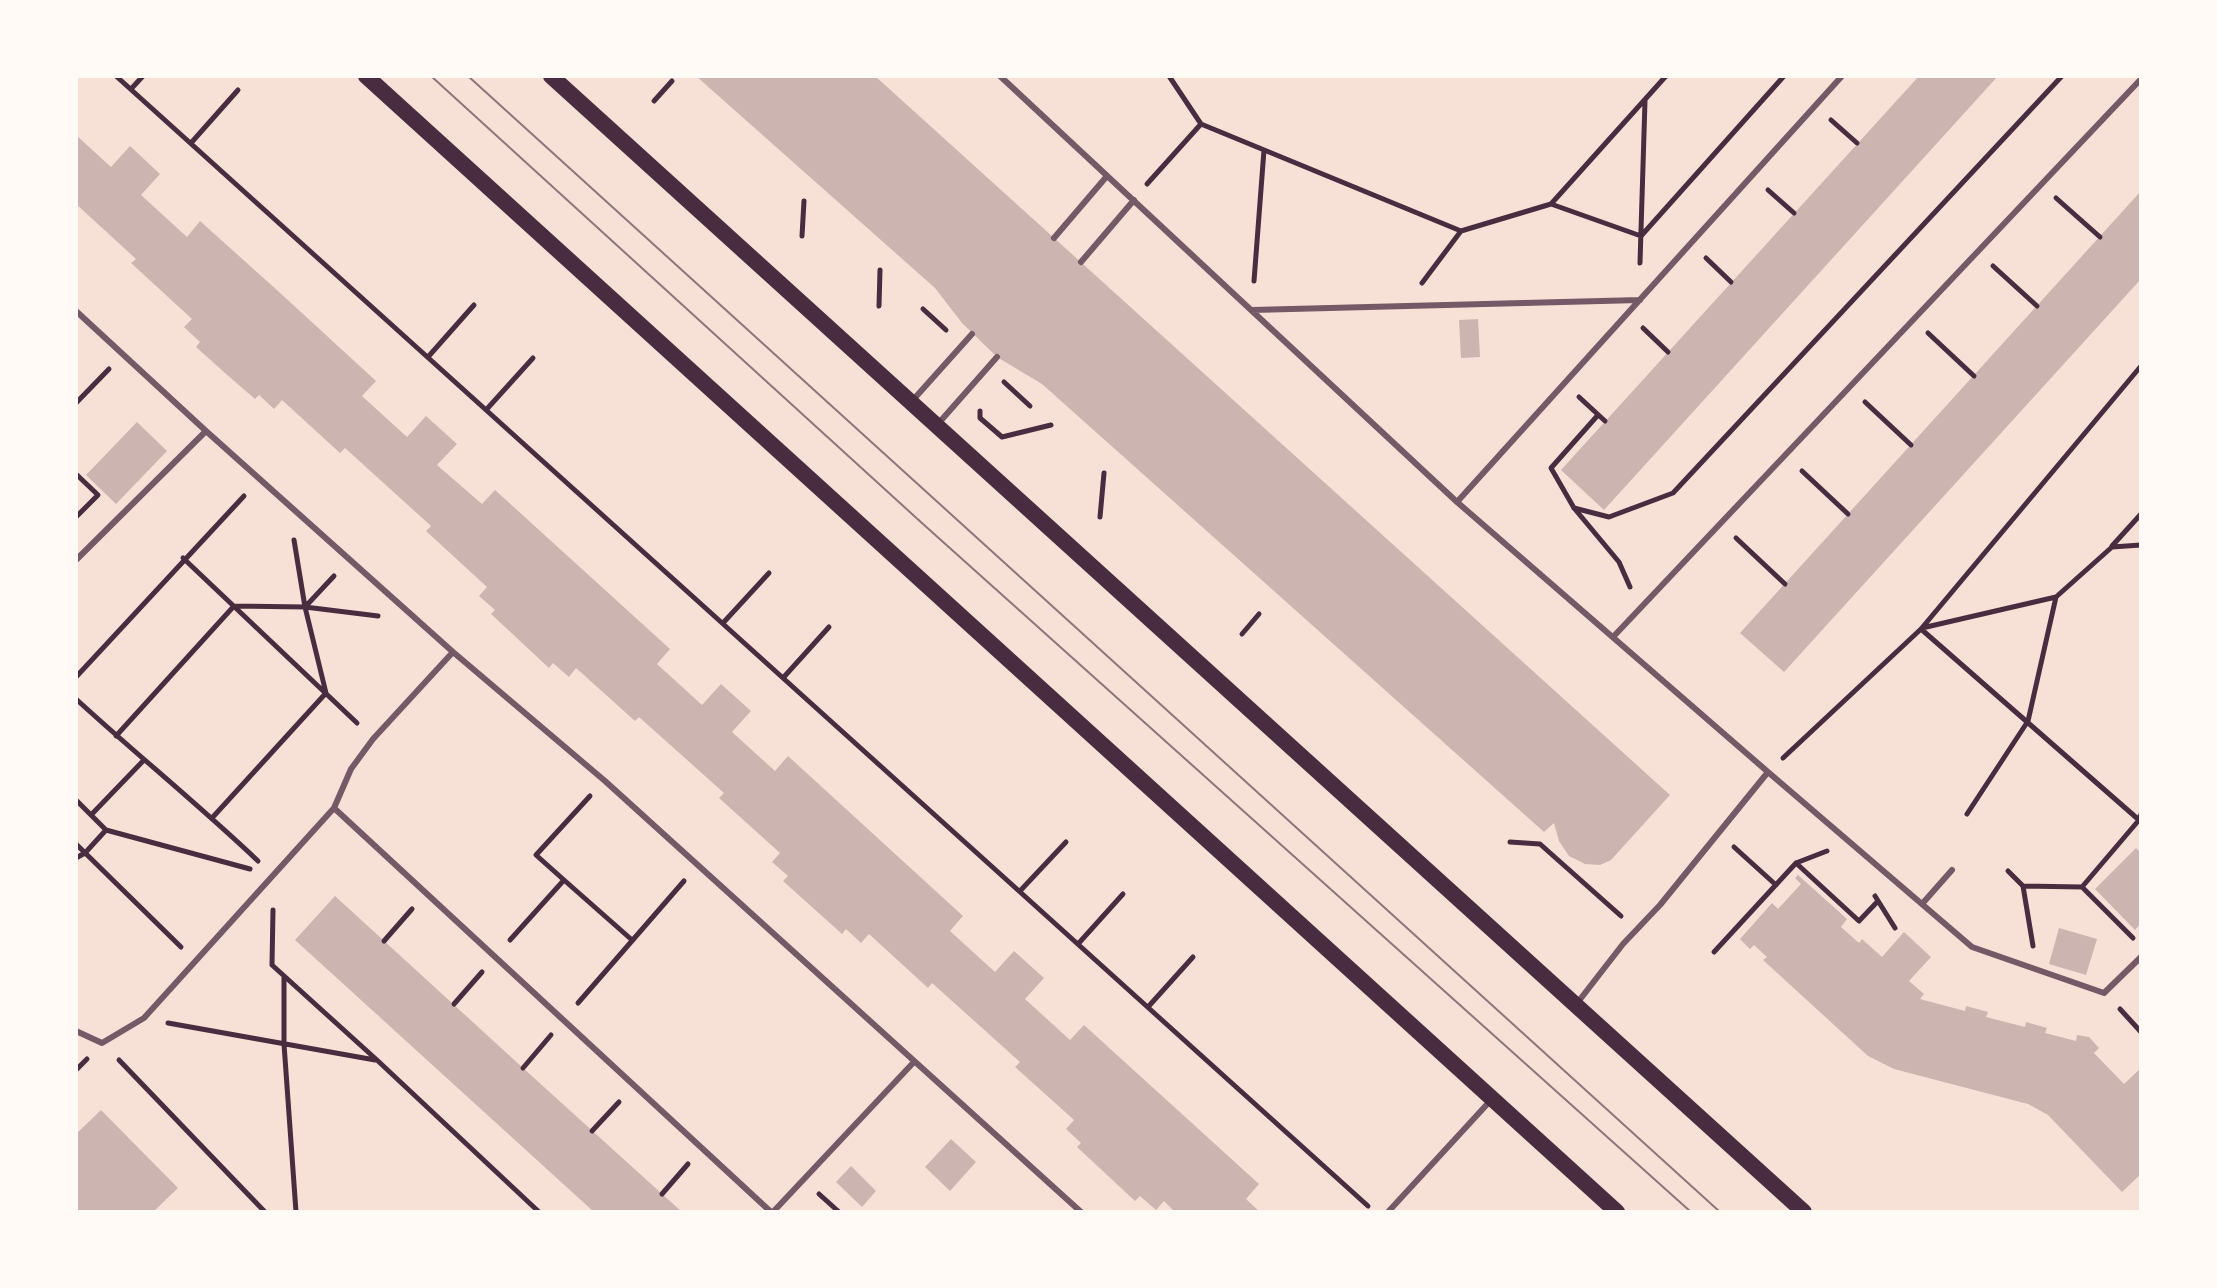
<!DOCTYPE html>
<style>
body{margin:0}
#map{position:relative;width:2217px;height:1288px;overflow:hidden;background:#f7e1d7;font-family:"Fira Sans Condensed",sans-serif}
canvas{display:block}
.frame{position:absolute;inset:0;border:78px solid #fffaf5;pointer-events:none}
</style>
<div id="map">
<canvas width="2217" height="1288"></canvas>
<div class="frame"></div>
</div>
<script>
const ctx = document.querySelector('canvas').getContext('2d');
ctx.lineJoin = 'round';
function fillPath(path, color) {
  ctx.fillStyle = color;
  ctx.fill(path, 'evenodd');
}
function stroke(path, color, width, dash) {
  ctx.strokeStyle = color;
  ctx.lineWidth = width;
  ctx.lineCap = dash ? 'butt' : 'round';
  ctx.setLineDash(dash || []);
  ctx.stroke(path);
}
fillPath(new Path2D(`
 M696 76H875L1670 795 1611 860 1600 865 1585 864 1569 856 1559 841 1554 823 1544 832 1042 384 997 357 962 323 935 288Z
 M1919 76H1998L1604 510 1561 470Z
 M76 135 111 167 130 146 160 174 141 195 187 237 200 221 278 291 376 381 362 396 407 437 426 416 457 444 437 465 482 504 495 490 670 649 657 664 702 705 721 684 751 711 732 732 775 771 788 756 963 916 950 931 995 972 1014 951 1044 978 1025 999 1070 1040 1084 1025 1259 1184 1246 1199 1260 1212H1175L1164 1201 1156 1210 1140 1196 1135 1201 1077 1147 1081 1143 1066 1129 1074 1120 1015 1067 1020 1062 932 983 928 988 869 934 861 943 846 929 842 934 783 881 788 876 772 862 780 853 719 798 724 793 639 717 635 721 576 668 569 677 553 663 549 668 491 614 495 610 479 596 487 587 426 531 431 526 345 448 340 453 282 400 274 409 259 395 255 399 225 373 196 347 200 342 184 327 192 319 131 263 136 259 76 204Z
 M2141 191V279L1784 672 1740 633Z
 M1478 319 1480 357 1461 358 1459 320Z
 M137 422 167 451 116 504 86 475Z
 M2136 848 2141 853V923L2135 930 2095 889Z
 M1798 875 1847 919 1841 927 1859 943 1862 939 1882 957 1904 932 1931 957 1909 981 1924 994 1920 999 1965 1011 1966 1006 1988 1012 1986 1017 2025 1027 2026 1022 2047 1028 2045 1033 2076 1041 2077 1035 2089 1037 2099 1048 2094 1053 2124 1084 2141 1068V1174L2122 1192 2048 1115 2028 1104 1894 1069 1868 1056 1763 960 1767 957 1754 945 1750 949 1740 939 1772 903 1778 909 1801 884 1795 878Z
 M335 896 523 1068 682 1212H594L295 940Z
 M2059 928 2097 939 2086 975 2049 964Z
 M101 1110 178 1188 153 1212H76V1134Z
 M951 1139 976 1162 950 1191 925 1167Z
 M851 1166 876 1191 862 1207 836 1182Z`), '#ccb4b1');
stroke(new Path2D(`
 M116 76 1368 1206
 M131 89 143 76
 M654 101 672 81
 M1831 120 1857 143
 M1201 124 1461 231
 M191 143 238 90
 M1147 184 1201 124 1169 76
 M1768 190 1794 213
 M2056 198 2100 237
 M1551 204 1641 236 1784 76
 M802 236 804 201
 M1706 258 1731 282
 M1640 263 1645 101
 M1993 266 2037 306
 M1254 281 1264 150
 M1422 283 1461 231 1551 204 1666 76
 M879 306 880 270
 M923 309 946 330
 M1643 328 1668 352
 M1928 333 1974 376
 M428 357 474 305
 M1004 382 1030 406
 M1579 397 1605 421
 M1865 402 1911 445
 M76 403 109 369
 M486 410 533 358
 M980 411V418L1002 437 1051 425
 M1598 415 1551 468 1574 508 1619 562 1630 587
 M1802 471 1848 514
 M76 474 98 495 76 517
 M1574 508 1609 517 1673 493 2062 76
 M1100 517 1104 473
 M1736 538 1785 584
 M294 540 305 607 334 576
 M2112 546 2141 514
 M183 558 357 723
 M723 623 769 573
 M1922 628 2056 597
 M1921 629 2139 820
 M1242 634 1259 614
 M76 677 244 496
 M783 678 829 627
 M76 699C136 754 199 805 258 861
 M116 736 234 606 305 607
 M1783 758 1921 629 2141 366
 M76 800 106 830 250 869
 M1967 814 2028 721 2056 597 2112 547 2141 545
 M91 815 143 761
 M212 818 326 693 305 607 378 616
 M1510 842 1540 844 1621 916
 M76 844 181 947
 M1734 847 1776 885
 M76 858 85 853 106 830
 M1796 863 1859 921 1878 901
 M2008 871 2023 886 2033 946
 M564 880 632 940
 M2023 886 2082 887
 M1020 891 1066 842
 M1875 896 1895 928
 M273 910 272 965 378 1061 539 1212
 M2133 938 2082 887 2139 820 2141 814
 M510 940 564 880 536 855 590 796
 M384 941 412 909
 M1078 944 1123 894
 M1714 952 1796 863 1827 851
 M284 977V1044L296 1212
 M578 1003 684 881
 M454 1004 482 972
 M1148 1007 1193 957
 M2120 1009 2141 1032
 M168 1023 375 1060
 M119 1060 265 1212
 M523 1068 551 1035
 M76 1070 87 1059
 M592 1131 619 1102
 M662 1194 688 1164
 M819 1194 839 1212`), '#4a2c40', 5);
stroke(new Path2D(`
 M1000 76 1457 502 1768 772 1660 905 1623 944 1578 1002
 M1054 238 1107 176
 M1081 262 1134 200
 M1252 310 1640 300
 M76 311 206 431 453 652
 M913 400 972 334
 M937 425 997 357
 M1457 502 1842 76
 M76 560 206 431
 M1613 637 2141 79
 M1768 772 1972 947 2104 993 2141 957
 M334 808 771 1212
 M1922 904 1952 870
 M76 1031 102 1043 144 1018 334 808 351 769 373 739 453 652 605 781 1081 1212
 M773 1212 913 1063
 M1388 1212 1491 1100`), '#755966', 6);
stroke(new Path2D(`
 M366 76 1617 1212
 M551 76 1804 1212`), '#4a2c40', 16);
stroke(new Path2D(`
 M431 76 923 524 1691 1212
 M468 76 1720 1212`), '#8f747c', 2);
</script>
